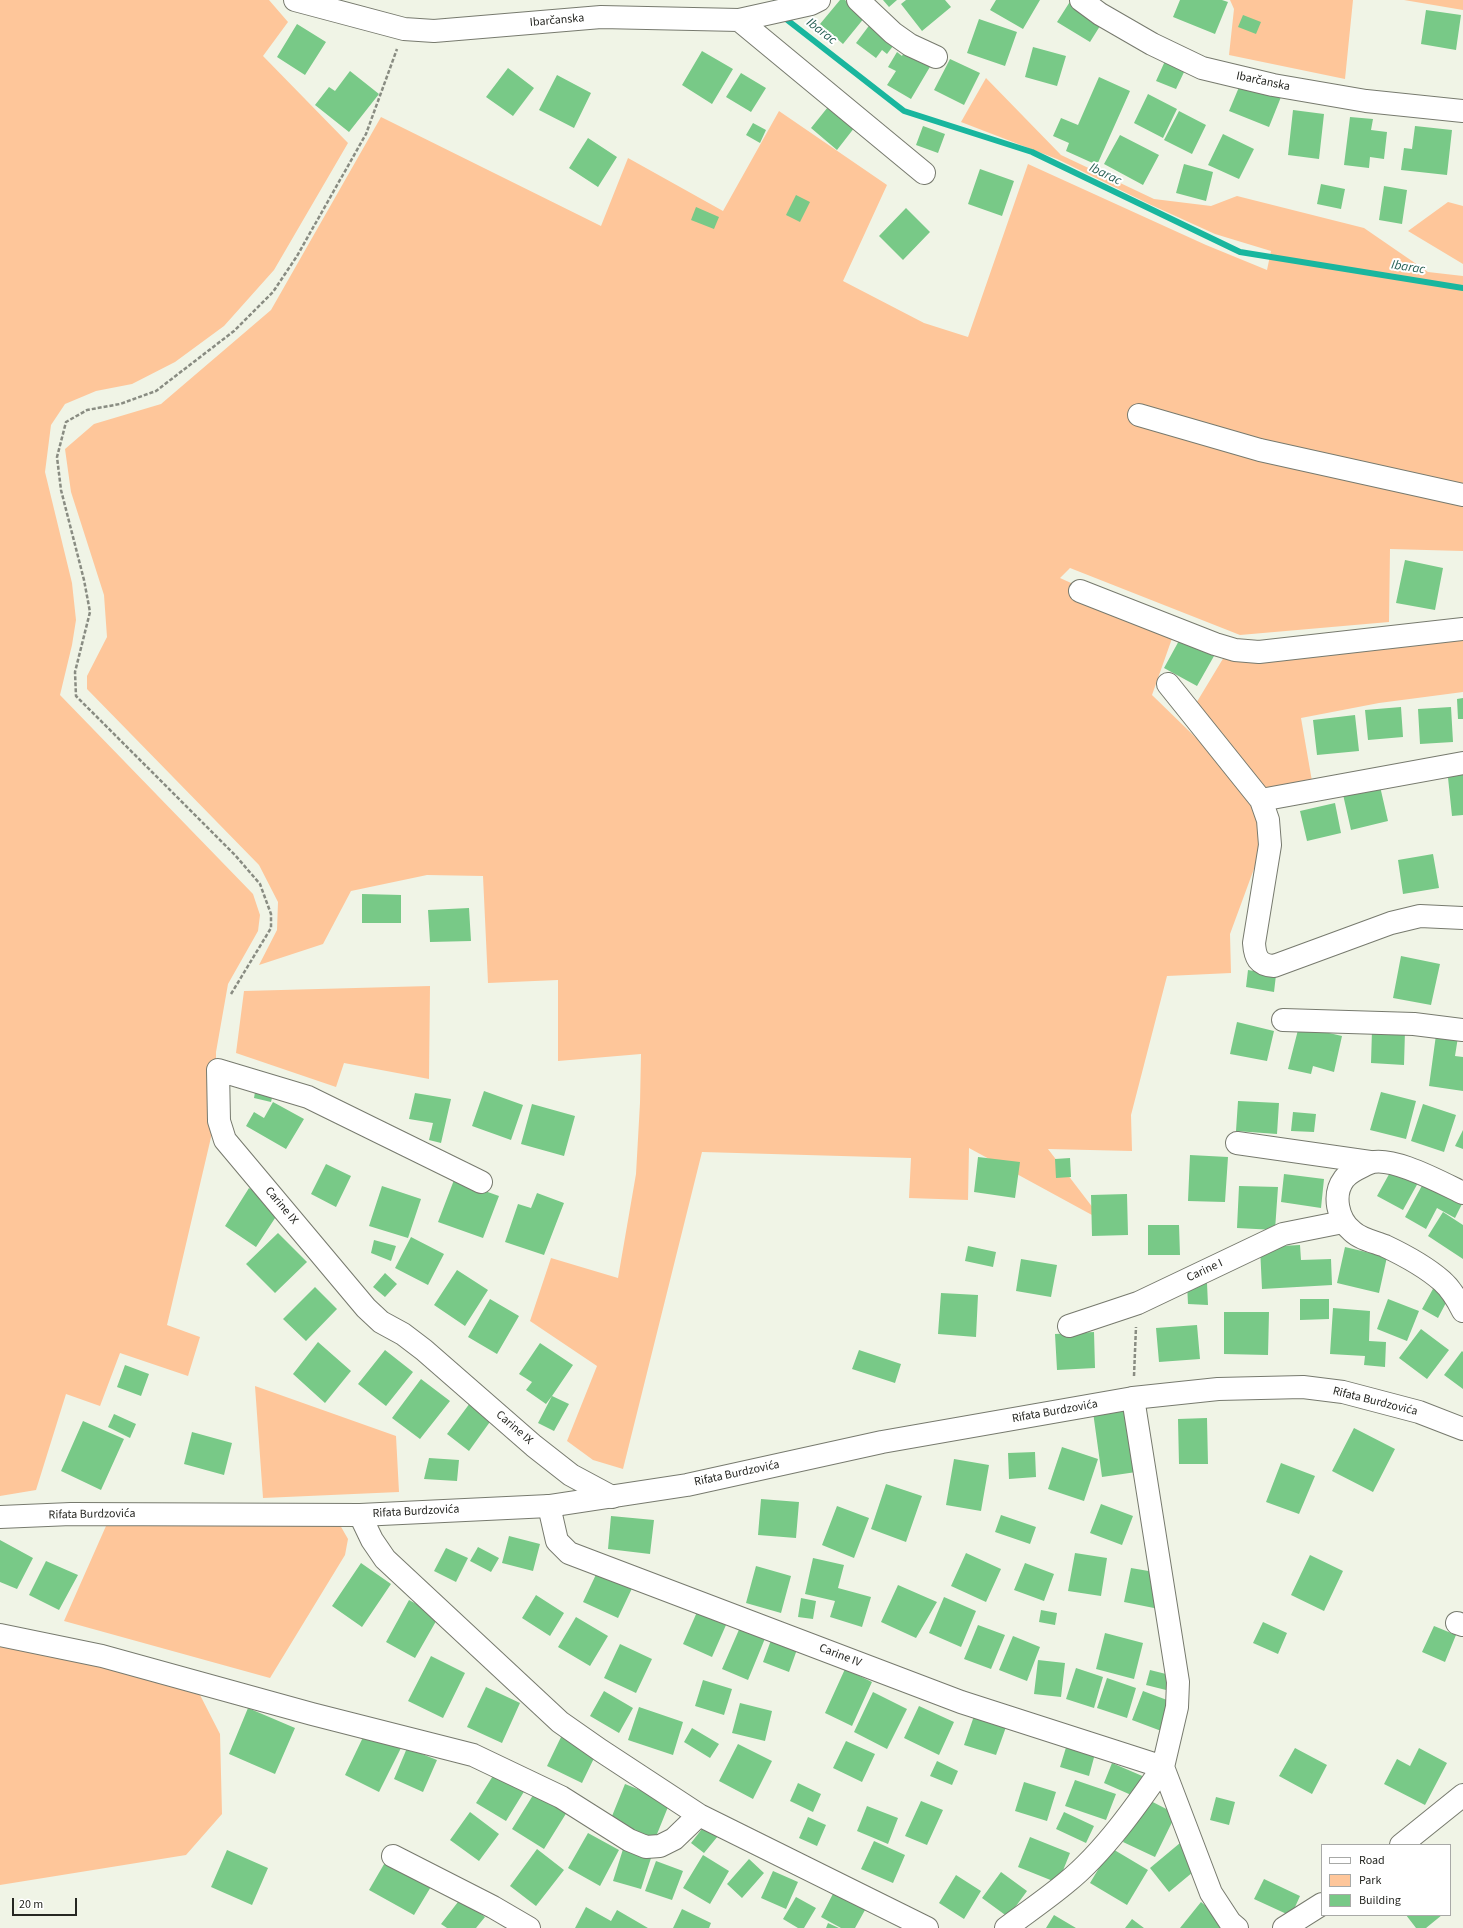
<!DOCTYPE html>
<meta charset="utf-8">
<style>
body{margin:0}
#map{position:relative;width:1463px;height:1928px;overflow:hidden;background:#f0f4e6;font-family:"Source Sans 3",sans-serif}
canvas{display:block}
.legend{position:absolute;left:1321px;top:1844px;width:130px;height:72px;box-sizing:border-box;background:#fff;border:1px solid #a8a9a7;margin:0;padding:5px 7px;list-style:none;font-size:12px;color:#262722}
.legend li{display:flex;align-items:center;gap:8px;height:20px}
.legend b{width:20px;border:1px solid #a8a9a7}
.scale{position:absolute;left:12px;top:1898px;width:65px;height:18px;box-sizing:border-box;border:2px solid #262722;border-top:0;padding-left:5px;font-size:12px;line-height:14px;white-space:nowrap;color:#262722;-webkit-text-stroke:3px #fff;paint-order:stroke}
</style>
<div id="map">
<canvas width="1463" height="1928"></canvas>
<ul class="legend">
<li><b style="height:5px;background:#fff"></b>Road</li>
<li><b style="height:11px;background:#fec69a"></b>Park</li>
<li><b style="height:11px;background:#78c987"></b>Building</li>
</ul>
<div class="scale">20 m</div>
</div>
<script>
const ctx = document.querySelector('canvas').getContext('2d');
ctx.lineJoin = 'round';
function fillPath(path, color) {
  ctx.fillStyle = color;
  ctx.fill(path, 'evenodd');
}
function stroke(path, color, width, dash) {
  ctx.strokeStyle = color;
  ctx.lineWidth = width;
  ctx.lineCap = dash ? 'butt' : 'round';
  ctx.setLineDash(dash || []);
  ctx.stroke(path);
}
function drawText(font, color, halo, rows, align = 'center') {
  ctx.font = font + ' "Source Sans 3",sans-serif';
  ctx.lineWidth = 4;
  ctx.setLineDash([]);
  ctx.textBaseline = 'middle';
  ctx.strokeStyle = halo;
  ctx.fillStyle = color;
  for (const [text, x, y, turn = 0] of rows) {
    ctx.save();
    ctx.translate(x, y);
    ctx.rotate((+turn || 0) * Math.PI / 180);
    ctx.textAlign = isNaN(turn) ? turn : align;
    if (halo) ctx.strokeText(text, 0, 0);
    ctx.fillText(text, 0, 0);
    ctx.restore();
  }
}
fillPath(new Path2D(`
 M0 0H269L288 22 263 56 348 143 274 270 224 326 175 362 132 384 96 391 65 404 51 425 45 472 72 583 76 620 72 645 60 695 253 894 260 915 258 931 228 984 216 1052V1116L167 1325 200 1337 188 1376 120 1353 100 1406 66 1394 36 1490 0 1496Z
 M1230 0H1353L1345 79 1229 55 1234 9Z
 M1404 0H1463V10Z
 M986 78 1061 155 1154 199 1211 206 1237 196 1364 228 1428 272 1463 276V484L1261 442 1136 404 1127 416 1256 457 1463 499V551L1390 549 1389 622 1240 635 1070 568 1060 578 1175 630 1152 695 1260 800 1262 847 1230 934 1231 973 1167 976 1131 1115 1132 1151 1048 1149 1103 1221 969 1148 968 1200 909 1198 911 1158 702 1152 623 1469 593 1460 567 1441 597 1366 530 1321 551 1258 618 1278 636 1174 640 1103 641 1054 558 1061V980L488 983 483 876 427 875 351 891 323 944 259 965 277 930 278 902 259 865 87 689V676L107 637 104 595 71 492 65 449 94 424 161 404 271 310 381 117 601 226 628 158 723 211 779 111 887 185 843 281 924 323 968 337 1028 164 1206 245 1267 270 1271 251 1215 234 1149 204 1057 159 961 122Z
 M1448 202 1463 206V264L1408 231Z
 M1463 636V692L1379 703 1301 718 1313 787 1274 796 1192 710 1224 657Z
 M430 986 429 1079 344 1063 336 1087 236 1053 244 991Z
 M255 1386 396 1436 399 1492 263 1498Z
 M317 1524 340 1525 348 1539 345 1555 270 1678 64 1621 106 1526Z
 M0 1635 199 1693 220 1734 222 1814 186 1855 0 1885Z`), '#fec69a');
stroke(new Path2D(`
 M776 0 786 19 904 111 1032 152 1240 252 1463 288`), '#19b69e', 6);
fillPath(new Path2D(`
 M840 0H845L865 17 843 44 820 24Z
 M883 0H897L889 7Z
 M906 0H945L951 7 922 31 901 4Z
 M996 0H1040L1023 29 990 10Z
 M1071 0 1105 18 1090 42 1057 22Z
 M1180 0H1222L1228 2 1215 34 1173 17Z
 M1426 10 1461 15 1456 50 1421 44Z
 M1243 15 1261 22 1256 34 1238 27Z
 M874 19 899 38 887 54 882 50 876 58 856 43Z
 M979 19 1017 32 1005 66 967 53Z
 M297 24 326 42 305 75 277 57Z
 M908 45 934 60 911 99 887 85 896 71 888 67 897 52 902 56Z
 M1033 47 1066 56 1057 86 1025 77Z
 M702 51 733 69 712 104 682 85Z
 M950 59 980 73 964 105 934 90Z
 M1165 61 1185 70 1176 89 1156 81Z
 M508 68 534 88 513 116 486 97Z
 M350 71 379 94 349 132 315 105 329 87 335 91Z
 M741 73 766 88 751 112 726 97Z
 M557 75 591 93 574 128 539 110Z
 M1099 77 1130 91 1097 165 1066 151 1069 143 1053 136 1061 118 1078 125Z
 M1242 80 1281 97 1269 127 1229 111Z
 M1148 94 1177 109 1163 138 1134 123Z
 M832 102 858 123 837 150 811 128Z
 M1293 110 1324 114 1319 159 1288 155Z
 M1179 111 1206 125 1192 154 1164 140Z
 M1350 117 1373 119 1371 130 1387 132 1384 159 1370 157 1369 168 1344 165Z
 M753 123 766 130 760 143 746 135Z
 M923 126 945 134 938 153 916 145Z
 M1415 126 1452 130 1447 175 1401 170 1404 148 1412 149Z
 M1223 134 1254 149 1239 179 1208 165Z
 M1120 135 1159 155 1143 185 1104 164Z
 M588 138 617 157 598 187 569 168Z
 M1184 164 1213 172 1206 201 1176 193Z
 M980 169 1014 181 1002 216 968 204Z
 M1321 184 1345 189 1341 209 1317 204Z
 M1384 186 1407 190 1402 224 1379 220Z
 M796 195 810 202 800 222 786 215Z
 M696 207 719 217 714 229 691 220Z
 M906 208 930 232 903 260 879 236Z
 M1405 560 1443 568 1435 610 1396 603Z
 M1181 637 1214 656 1197 686 1164 668Z
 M1463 698V719H1458L1457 699Z
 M1401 707 1403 737 1368 740 1365 710Z
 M1451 707 1453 742 1420 744 1418 709Z
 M1355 715 1359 751 1317 755 1313 720Z
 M1463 767V815L1452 816 1447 768Z
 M1379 782 1388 821 1351 830 1342 790Z
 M1335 803 1341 833 1307 841 1300 811Z
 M1433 854 1439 888 1403 894 1398 860Z
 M362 894 401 895V923H362Z
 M469 908 471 941 430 942 428 910Z
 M1401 956 1440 964 1431 1005 1393 998Z
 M1248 970 1276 975 1274 992 1246 987Z
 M1237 1022 1274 1031 1267 1061 1230 1054Z
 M1299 1026 1342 1036 1334 1072 1313 1066 1311 1074 1288 1069Z
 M1372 1030 1405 1031 1404 1065 1371 1063Z
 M1436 1035 1458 1037 1455 1056 1463 1057V1091L1429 1086Z
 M256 1086 274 1090 271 1102 254 1098Z
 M484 1091 523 1105 511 1140 472 1126Z
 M1381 1092 1416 1101 1406 1139 1370 1130Z
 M415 1093 451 1099 441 1143 429 1140 433 1123 409 1119Z
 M1238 1101 1279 1103 1277 1134 1236 1131Z
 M273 1102 304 1119 286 1149 246 1126 254 1112 264 1118Z
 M532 1104 575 1116 564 1156 521 1144Z
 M1423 1104 1456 1115 1444 1152 1411 1141Z
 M1293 1112 1316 1114 1314 1132 1291 1131Z
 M1463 1130V1149L1455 1146Z
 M1190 1155 1228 1157 1225 1202 1188 1201Z
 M978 1157 1020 1162 1015 1198 974 1192Z
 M1070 1158 1071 1177 1056 1178 1055 1159Z
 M326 1164 351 1176 336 1207 311 1194Z
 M1393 1167 1419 1181 1403 1210 1377 1196Z
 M1284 1174 1324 1179 1321 1208 1281 1202Z
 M454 1180 499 1196 483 1238 438 1222Z
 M1425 1180 1463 1202 1455 1218 1437 1208 1426 1229 1405 1217Z
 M382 1186 421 1199 408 1238 369 1226Z
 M1239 1186 1278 1187 1275 1230 1237 1228Z
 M249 1188 281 1209 256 1247 225 1226Z
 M537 1193 564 1203 544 1255 505 1242 518 1204 531 1208Z
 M1127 1194 1128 1235 1092 1236 1091 1195Z
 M1443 1212 1463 1225V1259L1428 1236Z
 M1148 1225H1179L1180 1255H1148Z
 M278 1233 307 1262 275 1293 246 1264Z
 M411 1237 444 1254 428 1285 395 1268Z
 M374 1240 396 1246 391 1261 371 1253Z
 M1300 1245 1301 1260 1331 1259 1332 1285 1262 1289 1260 1247Z
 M968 1246 996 1252 993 1267 965 1261Z
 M1345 1247 1387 1257 1379 1293 1337 1283Z
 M1021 1259 1057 1265 1051 1297 1016 1291Z
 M457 1270 488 1290 465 1326 434 1305Z
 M385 1273 397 1284 385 1297 373 1287Z
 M1207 1283 1208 1305 1188 1304 1187 1284Z
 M315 1287 337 1309 306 1341 283 1319Z
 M1434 1287 1450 1295 1438 1318 1422 1309Z
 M941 1293 978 1295 976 1337 938 1334Z
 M490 1299 519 1316 497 1354 468 1337Z
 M1300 1299H1329V1319L1300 1320Z
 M1388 1299 1419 1311 1407 1341 1377 1329Z
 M1333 1308 1370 1311 1369 1341 1386 1342 1385 1367 1364 1365 1365 1356 1330 1354Z
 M1224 1312H1269L1268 1355 1224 1354Z
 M1197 1325 1200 1359 1159 1362 1156 1328Z
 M1421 1329 1449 1350 1427 1379 1399 1358Z
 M1094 1332 1095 1368 1057 1370 1055 1334Z
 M318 1342 351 1371 325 1403 293 1374Z
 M540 1343 573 1365 552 1396 569 1404 554 1431 538 1423 552 1396 546 1404 526 1390 532 1382 519 1374Z
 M385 1350 413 1372 386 1406 358 1384Z
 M859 1350 901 1364 895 1383 852 1369Z
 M1462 1351 1463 1352V1389L1444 1375Z
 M125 1365 149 1374 141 1396 117 1387Z
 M421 1379 450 1401 420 1439 392 1418Z
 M470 1403 492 1419 469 1451 447 1434Z
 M1134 1406 1143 1471 1102 1477 1093 1412Z
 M114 1414 136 1424 130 1438 108 1427Z
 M1207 1418 1208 1464H1179L1178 1419Z
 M83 1421 124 1439 101 1490 61 1471Z
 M1354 1428 1395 1449 1373 1492 1332 1471Z
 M192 1432 232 1443 224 1475 184 1464Z
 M1062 1447 1098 1459 1084 1501 1048 1489Z
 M1035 1452 1036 1477 1009 1479 1008 1453Z
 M429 1458 459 1460 457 1481 424 1479Z
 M954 1459 989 1465 981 1511 946 1505Z
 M1281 1463 1315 1476 1299 1514 1266 1502Z
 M886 1484 922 1496 906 1542 871 1529Z
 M761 1499 799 1502 796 1538 758 1535Z
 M1101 1504 1133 1516 1122 1545 1090 1533Z
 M837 1506 869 1518 854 1558 822 1545Z
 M1001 1515 1036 1527 1030 1544 995 1532Z
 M611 1516 654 1520 650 1554 608 1549Z
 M509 1536 540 1544 533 1571 502 1563Z
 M0 1540 33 1558 17 1589 0 1582Z
 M478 1547 499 1558 491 1572 470 1561Z
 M446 1548 468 1558 456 1582 434 1571Z
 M966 1553 1001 1569 986 1602 951 1586Z
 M1075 1553 1107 1558 1101 1596 1068 1591Z
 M1310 1555 1343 1571 1324 1611 1291 1595Z
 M813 1558 844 1565 838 1588 871 1597 862 1627 830 1617 835 1601 805 1594Z
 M46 1561 78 1575 59 1610 29 1595Z
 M361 1563 391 1584 362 1627 332 1606Z
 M1025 1563 1054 1574 1044 1601 1014 1590Z
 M600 1566 635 1582 618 1618 583 1602Z
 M756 1566 791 1576 781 1613 746 1603Z
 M1131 1568 1160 1573 1159 1609 1124 1602Z
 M898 1585 937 1602 916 1638 881 1622Z
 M536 1595 564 1613 550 1636 522 1618Z
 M944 1597 976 1611 961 1647 929 1633Z
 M801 1598 816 1601 813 1619 798 1617Z
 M409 1600 439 1616 415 1658 386 1642Z
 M1041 1610 1057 1613 1055 1625 1039 1622Z
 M697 1612 726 1625 712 1657 683 1644Z
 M576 1617 608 1636 590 1666 558 1647Z
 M1263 1622 1287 1633 1278 1654 1253 1643Z
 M741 1625 766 1636 748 1680 722 1669Z
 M978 1625 1005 1635 991 1669 964 1659Z
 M1434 1626 1456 1635 1445 1662 1422 1652Z
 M774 1632 800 1641 789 1672 763 1662Z
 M1105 1633 1143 1643 1134 1679 1096 1669Z
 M1013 1636 1040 1647 1027 1681 999 1670Z
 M620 1644 652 1659 636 1693 604 1678Z
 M431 1656 465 1673 443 1718 408 1701Z
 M1038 1660 1065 1663 1061 1697 1034 1694Z
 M1076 1668 1103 1677 1094 1708 1066 1699Z
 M845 1669 872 1682 852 1726 825 1713Z
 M1150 1670 1170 1675 1166 1690 1146 1685Z
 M1107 1678 1136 1688 1127 1718 1097 1708Z
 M703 1680 732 1689 724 1715 695 1706Z
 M486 1687 520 1703 502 1743 467 1727Z
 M604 1691 633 1708 619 1733 590 1716Z
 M1143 1691 1175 1703 1164 1732 1132 1720Z
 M873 1692 907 1709 887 1749 854 1732Z
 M740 1703 772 1711 765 1741 732 1733Z
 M919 1706 954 1722 939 1755 904 1738Z
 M639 1707 683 1722 673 1755 628 1740Z
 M248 1708 295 1728 275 1774 229 1754Z
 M974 1716 1006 1727 996 1755 964 1745Z
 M692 1728 719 1744 710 1758 684 1742Z
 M366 1731 401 1748 379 1792 345 1775Z
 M562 1735 597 1752 582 1783 547 1766Z
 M846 1741 875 1754 862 1782 833 1768Z
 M1068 1741 1096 1750 1089 1776 1060 1767Z
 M738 1744 772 1761 753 1799 719 1781Z
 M407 1748 437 1760 423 1792 394 1779Z
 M1295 1748 1327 1765 1312 1794 1279 1776Z
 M1419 1748 1447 1763 1425 1805 1384 1784 1397 1759 1410 1766Z
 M937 1761 958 1771 952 1785 930 1776Z
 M1112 1763 1147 1778 1138 1798 1104 1783Z
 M496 1771 525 1790 506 1821 476 1803Z
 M1075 1780 1116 1794 1106 1820 1065 1806Z
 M1024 1782 1056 1792 1047 1821 1015 1811Z
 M798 1783 821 1794 813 1812 790 1801Z
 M625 1784 670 1802 655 1839 610 1821Z
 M535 1792 567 1812 544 1849 512 1829Z
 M1216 1797 1235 1802 1229 1825 1210 1820Z
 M1145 1798 1176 1814 1155 1857 1123 1842Z
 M921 1801 943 1810 927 1845 905 1836Z
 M867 1806 898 1818 888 1844 857 1831Z
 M470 1812 499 1834 479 1861 450 1840Z
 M1064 1812 1094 1826 1086 1843 1056 1829Z
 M808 1817 826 1825 817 1846 799 1838Z
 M705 1825 718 1836 704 1853 691 1843Z
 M588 1833 619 1850 600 1886 568 1868Z
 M1030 1837 1070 1853 1058 1883 1018 1867Z
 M874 1841 905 1855 893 1883 861 1869Z
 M1180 1843 1199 1867 1169 1892 1150 1868Z
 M624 1846 652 1855 641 1889 613 1881Z
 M1111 1848 1148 1870 1127 1905 1090 1883Z
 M537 1849 564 1870 536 1906 510 1886Z
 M227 1850 268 1868 252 1905 211 1887Z
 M703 1855 729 1871 710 1904 683 1888Z
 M387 1859 432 1885 414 1915 369 1890Z
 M749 1859 764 1873 742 1898 727 1884Z
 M656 1861 683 1871 672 1900 645 1891Z
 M773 1871 798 1882 786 1909 761 1898Z
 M1001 1872 1027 1891 1008 1917 982 1898Z
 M956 1875 981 1891 964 1919 939 1903Z
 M1264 1879 1300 1896 1291 1916 1254 1899Z
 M838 1884 870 1901 855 1928H841L821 1917Z
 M796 1897 816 1908 804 1928H798L783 1919Z
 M461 1898 485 1917 476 1928H447L441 1924Z
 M1201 1902 1233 1928H1180Z
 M586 1907 611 1921 617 1910 648 1928H575Z
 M682 1909 711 1923 709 1928H673Z
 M1054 1915 1076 1928H1046Z
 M1406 1915H1442L1426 1928H1416Z
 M1132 1919 1144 1928H1125Z
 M828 1923 839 1928H826Z`), '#78c987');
const minor = new Path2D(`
 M295 0 404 29 434 31 601 17 739 20 811 4 819 0
 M858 0 893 33 910 45 936 57
 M1081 0 1100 14 1152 44 1202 68 1273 85 1366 101 1463 111
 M739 20 924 173
 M1139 415 1260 450 1463 495
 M1080 591 1215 644 1235 650 1259 652 1463 629
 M1168 684 1261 800
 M1463 763 1261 800 1268 820 1270 845 1254 943C1255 957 1258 965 1274 966L1391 923 1420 916 1463 918
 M1283 1020 1414 1024 1463 1030
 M1237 1143 1370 1162
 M481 1182 308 1097 218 1070 219 1121 225 1140 366 1308 381 1322 403 1334 424 1350 534 1446 571 1475 612 1497
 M1069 1326 1138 1303 1283 1234 1343 1222
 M1133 1398 1178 1682 1177 1707 1163 1767 1211 1893 1230 1922 1237 1928
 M549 1506 557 1541 569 1553 961 1702 1163 1767C1137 1805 1103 1853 1067 1882 1048 1898 1026 1913 1006 1928
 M360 1515 372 1540 385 1559 560 1722 600 1750 699 1815 927 1928
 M1457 1623 1463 1625
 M0 1635 102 1656 312 1714 473 1755 561 1797 629 1840 646 1847 660 1846 674 1839 699 1815
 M1401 1845 1463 1795
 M393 1856 493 1907 529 1928
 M1284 1928 1322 1904`);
const tertiary = new Path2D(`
 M1463 1193C1442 1183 1388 1153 1367 1164 1359 1168 1349 1172 1344 1179 1332 1195 1338 1220 1352 1231 1360 1239 1375 1242 1385 1246 1404 1255 1426 1267 1442 1281 1450 1288 1458 1301 1463 1311
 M0 1517 71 1514 360 1515 549 1506 687 1485 882 1442 1133 1398 1218 1389 1303 1387 1343 1392 1419 1412 1463 1429`);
stroke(minor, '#777a6e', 24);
stroke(tertiary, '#777a6e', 24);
stroke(new Path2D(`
 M231 994 271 928V914L260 884 235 855 76 696 75 672 90 612 84 580 61 490 57 457 66 422 87 410 120 404 156 391 234 331 273 292 297 256 366 134 397 49
 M1134 1376 1136 1327`), '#898c82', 2.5, [4, 2]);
stroke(minor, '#fff', 22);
stroke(tertiary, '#fff', 22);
drawText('12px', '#262722', '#fff', [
 ["Ibarčanska",557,21,-5],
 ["Ibarčanska",1263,82,12],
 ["Carine IX",281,1206,50],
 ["Carine I",1205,1271,-25],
 ["Rifata Burdzovića",1375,1402,14],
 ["Rifata Burdzovića",1055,1412,-10],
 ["Carine IX",514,1428,41],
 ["Rifata Burdzovića",737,1474,-12],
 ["Rifata Burdzovića",416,1512,-3],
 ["Rifata Burdzovića",92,1515,-1],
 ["Carine IV",840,1656,21]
]);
drawText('italic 13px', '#286055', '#fff', [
 ["Ibarac",821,32,38],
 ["Ibarac",1105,175,26],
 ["Ibarac",1408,268,9]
]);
</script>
